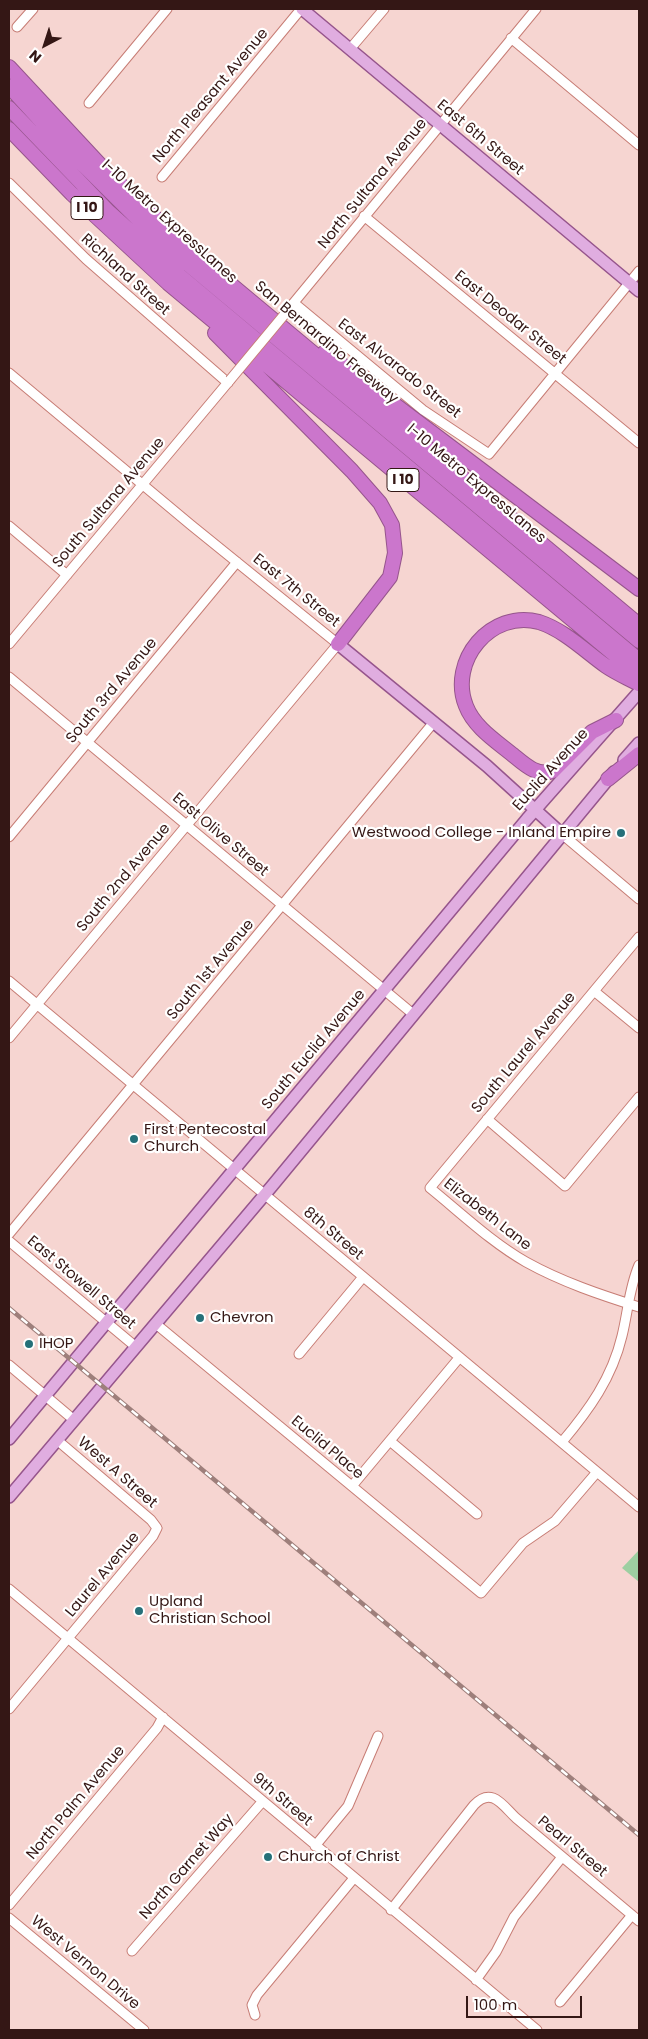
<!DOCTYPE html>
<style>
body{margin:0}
#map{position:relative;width:648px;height:2039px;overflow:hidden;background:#f6d5d1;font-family:Poppins,sans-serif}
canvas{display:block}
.frame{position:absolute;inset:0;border:10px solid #341715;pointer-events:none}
.north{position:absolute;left:20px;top:20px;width:50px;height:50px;-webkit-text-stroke:4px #fff;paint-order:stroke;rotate:220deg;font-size:14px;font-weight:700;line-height:20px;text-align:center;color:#341715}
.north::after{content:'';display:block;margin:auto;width:18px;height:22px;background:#341715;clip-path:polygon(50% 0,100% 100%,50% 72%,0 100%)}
.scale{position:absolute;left:466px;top:1996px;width:116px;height:22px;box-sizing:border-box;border:2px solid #341715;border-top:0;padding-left:6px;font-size:15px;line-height:18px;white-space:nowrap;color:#341715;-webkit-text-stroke:4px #fff;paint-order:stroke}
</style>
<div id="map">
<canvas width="648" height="2039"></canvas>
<div class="frame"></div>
<div class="north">N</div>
<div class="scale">100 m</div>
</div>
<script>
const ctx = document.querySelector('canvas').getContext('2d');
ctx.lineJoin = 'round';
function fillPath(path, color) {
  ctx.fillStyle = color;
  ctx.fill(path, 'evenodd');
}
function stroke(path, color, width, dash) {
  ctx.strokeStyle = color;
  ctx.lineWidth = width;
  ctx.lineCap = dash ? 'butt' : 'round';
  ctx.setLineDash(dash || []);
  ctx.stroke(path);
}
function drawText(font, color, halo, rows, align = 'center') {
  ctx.font = font + ' Poppins,sans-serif';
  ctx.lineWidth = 4.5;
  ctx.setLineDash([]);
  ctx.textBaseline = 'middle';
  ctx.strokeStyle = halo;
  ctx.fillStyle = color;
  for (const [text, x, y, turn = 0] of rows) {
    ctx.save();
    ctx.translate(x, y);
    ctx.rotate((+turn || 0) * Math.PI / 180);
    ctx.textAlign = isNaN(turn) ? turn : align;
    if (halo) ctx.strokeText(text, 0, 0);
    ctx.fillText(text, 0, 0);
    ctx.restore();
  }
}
fillPath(new Path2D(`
 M639 1550V1582L622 1568Z`), '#9dcfa1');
const minor = new Path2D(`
 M17 27 33 9
 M511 38 639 145
 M350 49 384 9
 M89 103 167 9
 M162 177 301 9
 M9 183 86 259 228 383
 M364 216 639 443
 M294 303 423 410 489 454 639 271
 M291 306 536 9
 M9 373 191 525 338 644 9 1038
 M9 526 67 575
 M9 644 230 380
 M9 677 413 1014
 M563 835 639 899
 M9 837 237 562
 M639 937 430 1188C461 1213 491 1242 526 1262 562 1282 601 1295 639 1307
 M9 981 639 1507
 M594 991 639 1028
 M487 1119 565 1186 639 1097
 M9 1234 434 722
 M9 1241 136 1347
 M156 1324 481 1593 523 1543 555 1521 597 1472
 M299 1354 363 1277
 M9 1365 74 1420
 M390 1441 477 1514
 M562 1442C589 1410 612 1378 622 1336 628 1312 629 1288 639 1265
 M352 1486 459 1358
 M9 1589 537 2030
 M9 1709 153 1536 157 1528 151 1520 57 1440
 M315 1846 348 1806 378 1736
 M9 1905 157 1728 163 1717
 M391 1910 474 1805C492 1786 503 1806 516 1818L639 1921
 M9 1918 144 2030
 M132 1951 262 1802
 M476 1980 496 1952 514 1917 562 1857
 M560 2002 632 1915
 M255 2015 252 2005 257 1995 354 1878`);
const major = new Path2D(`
 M302 9 639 291
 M338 644 487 766 563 835
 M624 760 639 743
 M9 1439 527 819 639 692
 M9 1497 272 1186 614 772`);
const highway = new Path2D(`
 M9 67 102 167 187 248 639 625
 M9 86 61 143 160 241 639 641
 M9 108 109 212 179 275 639 660
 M9 129 72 194 168 283 639 675
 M215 333 352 471 380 503 392 525 395 553 390 577 338 644
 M325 352 639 589
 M616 720 592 732 553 771C537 777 524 764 513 755 496 741 474 727 466 706 448 661 491 609 539 622 564 630 585 651 606 666 616 673 628 678 639 684
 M608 779 639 754`);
stroke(minor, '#c77d75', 11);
stroke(major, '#96558c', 14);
stroke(highway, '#96558c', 16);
stroke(minor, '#fff', 9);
stroke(major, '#e0ade0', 11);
stroke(highway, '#cb76cc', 14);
const rail = new Path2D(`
 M9 1308 639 1835`);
stroke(rail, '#9e7f7b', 4.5);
stroke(rail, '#fff', 2.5, [8]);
const minorBridge = new Path2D(`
 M230 380 289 309`);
stroke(minorBridge, '#c77d75', 11, []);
stroke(minorBridge, '#fff', 9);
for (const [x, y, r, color] of [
 [621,833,5,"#267079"],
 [134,1139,5,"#267079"],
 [200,1318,5,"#267079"],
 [29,1344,5,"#267079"],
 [139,1611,5,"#267079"],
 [268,1857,5,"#267079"]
]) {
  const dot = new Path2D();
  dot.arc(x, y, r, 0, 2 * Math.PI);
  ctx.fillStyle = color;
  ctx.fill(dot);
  stroke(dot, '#fff', 2);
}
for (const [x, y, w] of [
 [87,208,32],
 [403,480,32]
]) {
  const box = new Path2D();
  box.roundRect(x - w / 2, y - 11.5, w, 23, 4);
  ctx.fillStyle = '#fff';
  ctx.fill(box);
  stroke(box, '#341715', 1);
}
drawText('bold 14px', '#341715', null, [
 ["I 10",87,208],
 ["I 10",403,480]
]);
drawText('15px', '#341715', '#fff', [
 ["North Pleasant Avenue",211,96,-50],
 ["East 6th Street",480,138,40],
 ["North Sultana Avenue",373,184,-51],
 ["I-10 Metro ExpressLanes",169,222,42],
 ["Richland Street",125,275,42],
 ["East Deodar Street",510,318,39],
 ["San Bernardino Freeway",326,343,40],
 ["East Alvarado Street",399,369,38],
 ["I-10 Metro ExpressLanes",476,484,40],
 ["South Sultana Avenue",109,503,-50],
 ["East 7th Street",296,591,39],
 ["South 3rd Avenue",112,691,-50],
 ["Euclid Avenue",551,770,-48],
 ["East Olive Street",220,835,40],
 ["South 2nd Avenue",124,878,-50],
 ["South 1st Avenue",211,970,-50],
 ["South Euclid Avenue",314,1050,-50],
 ["South Laurel Avenue",524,1053,-50],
 ["Elizabeth Lane",487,1215,38],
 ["8th Street",333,1234,40],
 ["East Stowell Street",81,1283,40],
 ["Euclid Place",327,1448,40],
 ["West A Street",117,1473,41],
 ["Laurel Avenue",103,1575,-50],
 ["9th Street",282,1800,40],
 ["North Palm Avenue",76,1803,-50],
 ["Pearl Street",572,1847,40],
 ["North Garnet Way",187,1867,-49],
 ["West Vernon Drive",85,1963,40]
]);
drawText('15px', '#341715', '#fff', [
 ["Westwood College - Inland Empire",611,833,"right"],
 ["First Pentecostal",144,1130],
 ["Church",144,1147],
 ["Chevron",210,1318],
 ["IHOP",39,1344],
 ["Upland",149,1602],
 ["Christian School",149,1619],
 ["Church of Christ",278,1857]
], 'left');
</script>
